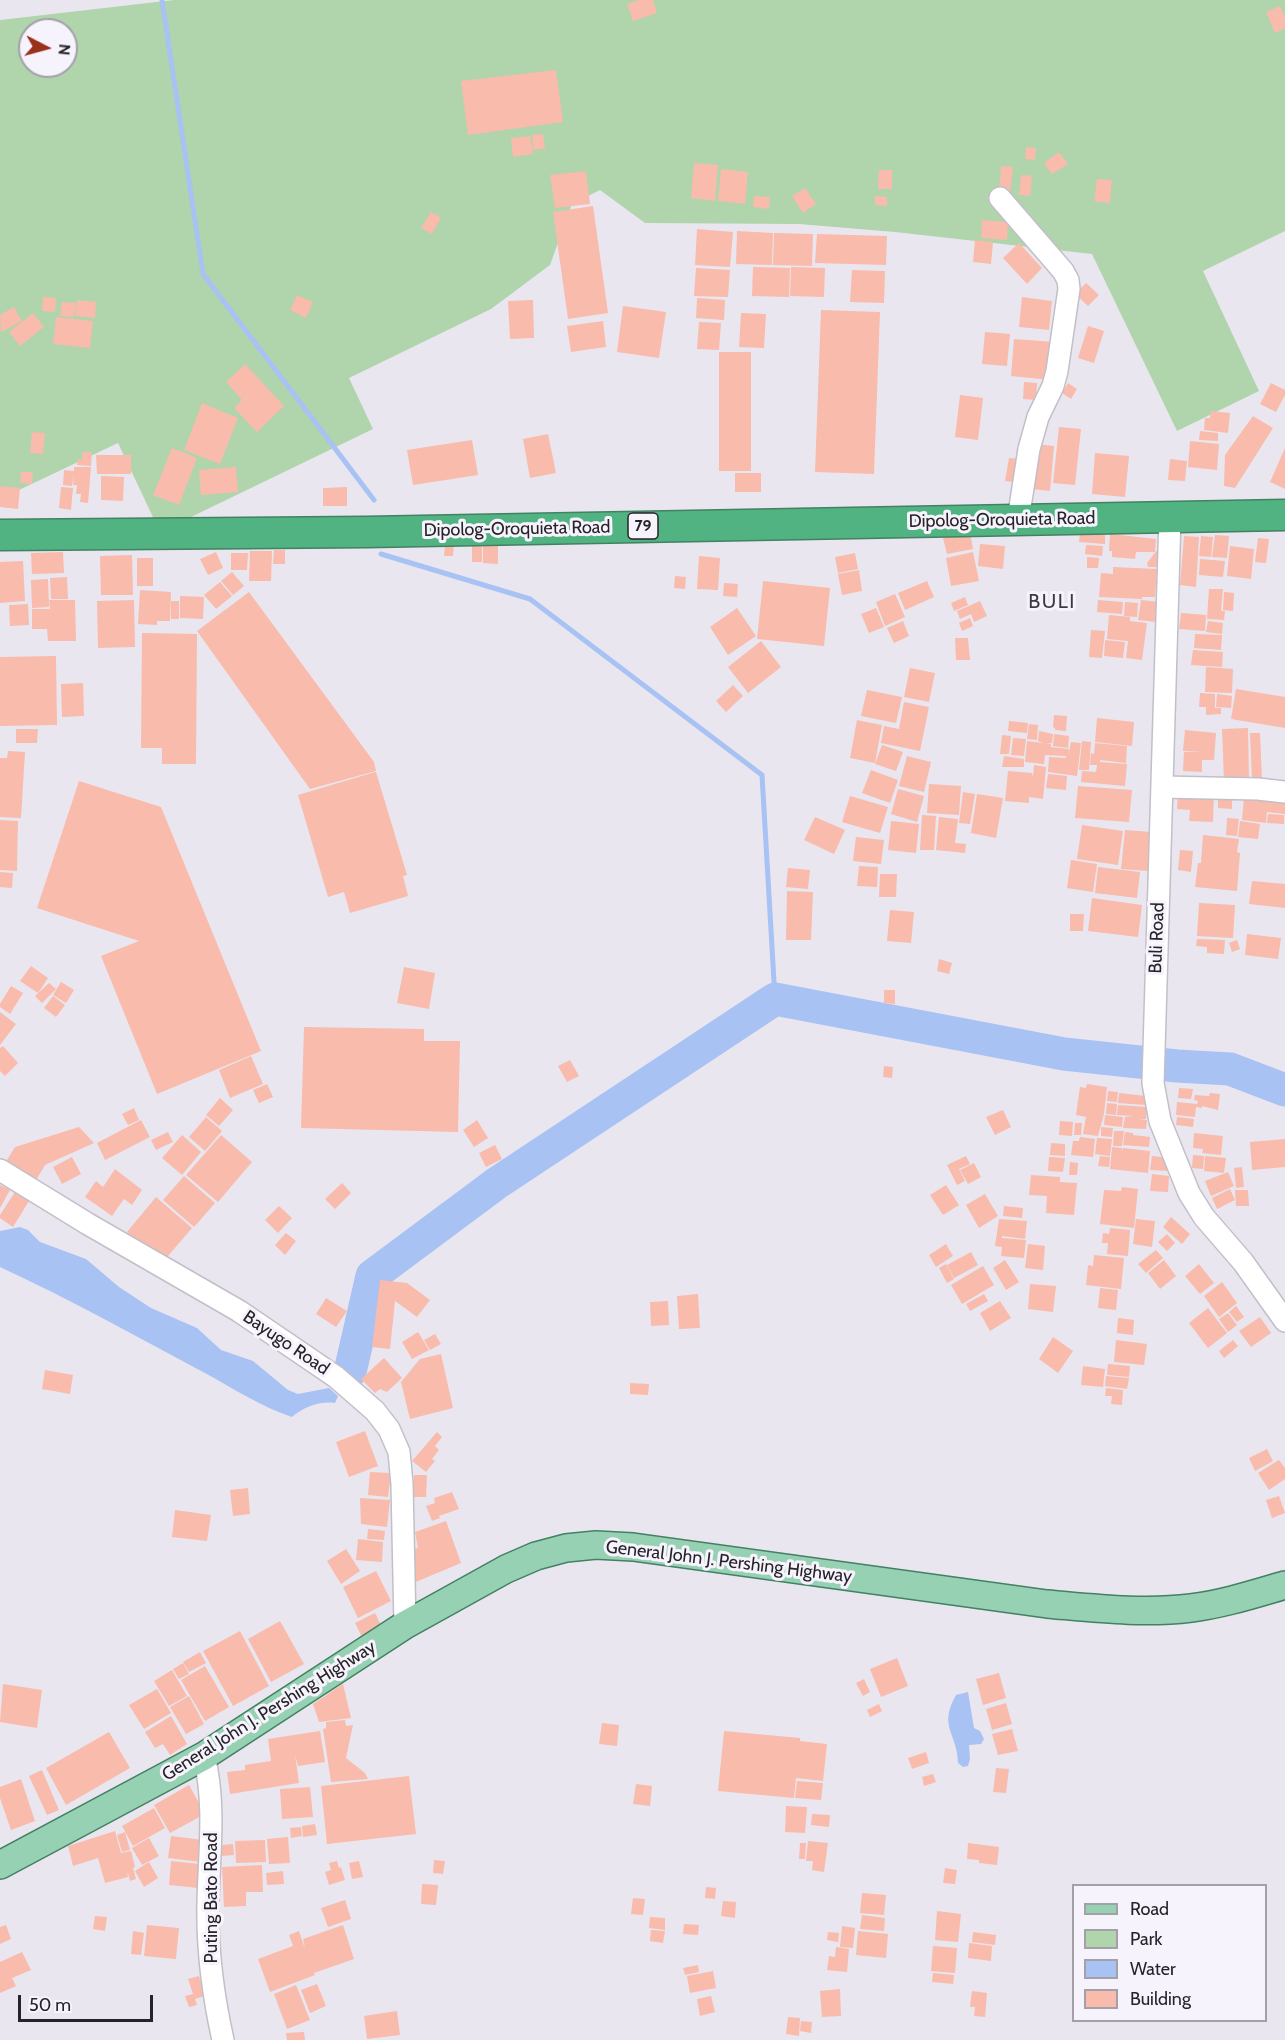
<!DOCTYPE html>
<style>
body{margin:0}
#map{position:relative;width:1285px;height:2040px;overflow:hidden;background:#eae6f0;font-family:Cabin,sans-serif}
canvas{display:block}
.legend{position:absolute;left:1072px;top:1884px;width:195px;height:138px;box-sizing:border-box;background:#f7f3fd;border:2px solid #a3a0a8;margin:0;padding:8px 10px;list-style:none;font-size:18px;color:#262428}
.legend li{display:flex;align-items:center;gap:12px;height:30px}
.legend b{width:30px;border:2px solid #a3a0a8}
.north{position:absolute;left:18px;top:18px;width:60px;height:60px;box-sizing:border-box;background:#f7f3fd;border:2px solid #a3a0a8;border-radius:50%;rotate:96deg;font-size:16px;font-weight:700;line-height:24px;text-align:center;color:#262428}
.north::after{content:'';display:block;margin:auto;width:21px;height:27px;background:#9a311b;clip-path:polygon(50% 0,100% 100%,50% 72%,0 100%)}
.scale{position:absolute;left:18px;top:1995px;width:135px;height:27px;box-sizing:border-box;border:3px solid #262428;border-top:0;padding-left:8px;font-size:18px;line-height:21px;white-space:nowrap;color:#262428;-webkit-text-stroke:4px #f7f3fd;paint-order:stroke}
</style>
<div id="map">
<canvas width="1285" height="2040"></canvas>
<ul class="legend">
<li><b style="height:8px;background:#97d1b4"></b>Road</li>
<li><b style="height:16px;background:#b0d4ac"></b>Park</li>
<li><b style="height:16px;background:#a7c2f3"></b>Water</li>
<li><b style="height:16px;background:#f9bbab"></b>Building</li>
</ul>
<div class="north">N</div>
<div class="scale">50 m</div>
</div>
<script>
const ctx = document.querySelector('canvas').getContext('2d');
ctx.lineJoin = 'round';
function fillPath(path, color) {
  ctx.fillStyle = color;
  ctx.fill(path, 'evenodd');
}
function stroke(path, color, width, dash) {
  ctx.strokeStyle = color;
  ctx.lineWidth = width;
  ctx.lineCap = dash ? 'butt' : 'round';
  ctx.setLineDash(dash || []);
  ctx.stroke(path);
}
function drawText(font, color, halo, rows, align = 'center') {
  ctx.font = font + ' Cabin,sans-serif';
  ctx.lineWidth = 6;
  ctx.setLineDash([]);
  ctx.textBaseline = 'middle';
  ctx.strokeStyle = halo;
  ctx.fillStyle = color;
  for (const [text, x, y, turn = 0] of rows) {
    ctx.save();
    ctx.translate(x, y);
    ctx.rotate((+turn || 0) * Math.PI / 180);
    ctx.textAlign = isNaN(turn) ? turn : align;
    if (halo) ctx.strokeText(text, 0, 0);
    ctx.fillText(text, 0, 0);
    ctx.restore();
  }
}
fillPath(new Path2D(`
 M174 0H1285V231L1203 271 1259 391 1177 431 1092 254 895 232 799 224 645 223 600 190 572 204 550 265 491 309 349 378 373 429 160 532 118 443 0 499V20ZM30 30H66V66H30Z`), '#b0d4ac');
fillPath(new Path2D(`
 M20 1227 28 1230 40 1242 86 1259 119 1287 151 1308 197 1328 221 1350 253 1361 288 1390 298 1394 329 1388 338 1396 335 1403C319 1401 304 1407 292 1417 261 1407 233 1388 203 1372 136 1336 69 1299 0 1267V1231Z
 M968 1692 974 1728 980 1731 984 1739 981 1744 969 1745 970 1759 968 1766 963 1767 958 1763C957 1732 938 1727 956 1695Z`), '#a7c2f3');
stroke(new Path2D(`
 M162 0 203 274 374 500
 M381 554 530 599 762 775 775 999`), '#a7c2f3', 5);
stroke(new Path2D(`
 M350 1372 372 1276 497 1183 775 999 1064 1054 1177 1066 1230 1069 1285 1090`), '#a7c2f3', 33);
fillPath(new Path2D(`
 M639 0H653L657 13 633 21 627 4Z
 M1280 6 1285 17V28L1275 33 1266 12Z
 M556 70 563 122 468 135 461 81Z
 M543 134 545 148 533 150 532 135Z
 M530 136 533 154 513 157 511 138Z
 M1026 147 1036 148 1035 160 1025 159Z
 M1059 152 1068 164 1052 174 1044 163Z
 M694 163 718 165 715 201 691 198Z
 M1001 166 1013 167 1010 193 999 192Z
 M721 169 748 172 745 204 718 201Z
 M879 170H892V189H878Z
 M586 171 590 204 555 208 550 175Z
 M1021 175 1032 176 1030 196 1019 195Z
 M1097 179 1112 180 1110 203 1094 201Z
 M805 188 816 204 803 213 792 196Z
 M754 196 770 197 769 209 753 207Z
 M875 196 887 197V206L875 205Z
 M593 206 608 313 568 319 553 212Z
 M431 212 441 218 432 234 421 228Z
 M982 220 1008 222 1007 240 981 238Z
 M697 229 733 232 730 267 695 265Z
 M737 231 773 233 772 265 736 264Z
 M774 233 813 234 812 266 773 265Z
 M817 234 887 236 886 265 815 263Z
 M975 240 993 242 991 264 973 262Z
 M1019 243 1042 268 1027 284 1003 258Z
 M753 267 790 268 789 297 752 296Z
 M791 267 825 268 824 297 790 296Z
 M696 268 730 270 728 297 694 296Z
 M852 270 885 271 884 303 850 302Z
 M1086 283 1099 295 1088 306 1075 294Z
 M297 295 313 302 306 318 290 310Z
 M43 297 56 298 55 312 42 311Z
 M1022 297 1052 301 1049 330 1019 327Z
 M697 298 725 300 724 320 696 318Z
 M77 300 96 302 95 318 75 316Z
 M533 300 534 338 510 339 508 301Z
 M62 302 76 303 74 317 60 316Z
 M623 306 666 312 659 358 617 352Z
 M14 307 22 321 1 332 0 315Z
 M821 310 880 312 874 474 815 472Z
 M33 313 44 327 20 346 9 332Z
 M741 313 766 314 764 348 739 347Z
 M56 317 93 321 90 348 53 344Z
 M603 321 606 347 571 352 567 326Z
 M699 322 721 323 719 350 697 349Z
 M1088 326 1104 331 1094 363 1078 358Z
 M985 332 1010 334 1007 366 982 364Z
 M1014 339 1054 342 1050 380 1011 376Z
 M719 352H751V471H719Z
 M245 364 284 406 257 432 234 408 242 400 226 382Z
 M1024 382 1037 383 1036 400 1023 399Z
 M1068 383 1077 389 1071 399 1062 393Z
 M1271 383 1285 390V395L1276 412 1260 404Z
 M960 395 983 398 978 440 955 437Z
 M202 403 238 418 220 464 184 450Z
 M1211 411 1230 413 1228 433 1204 430 1205 418H1210Z
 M1253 416 1273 428 1235 488 1224 486 1225 455Z
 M1059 427 1081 429 1075 485 1053 483Z
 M1200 431 1218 433V441L1199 440Z
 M32 432 45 433 43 454 30 453Z
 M548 434 556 473 530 478 523 439Z
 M472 440 478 475 413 485 407 450Z
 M1190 441 1219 444 1217 470 1188 467Z
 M1035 444 1054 446 1050 491 1031 489Z
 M172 448 197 458 179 505 153 495Z
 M1285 448V489L1270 482Z
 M82 452H92L91 466 77 465 78 459 82 460Z
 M1095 453 1129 456 1125 497 1092 494Z
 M96 455H131V474H97Z
 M1009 458 1022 459 1019 483 1005 481Z
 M1170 459 1187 461 1185 481 1168 480Z
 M74 467H91L88 503 80 502 81 494H76L77 485H73Z
 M236 467 238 492 201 495 199 470Z
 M64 470 74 471 72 486 63 485Z
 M21 472H33L32 484 20 483Z
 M735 473H761V492H735Z
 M101 476 124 477 123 501 101 500Z
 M0 486 20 488 18 509 0 507Z
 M61 487 73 488 71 510 59 508Z
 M347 487V506H323V488Z
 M970 533 973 549 947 554 943 538Z
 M1080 533 1105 535V544L1079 542Z
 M1110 534 1156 539 1155 552H1136L1135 559 1112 557V551H1109Z
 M1215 535 1229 536 1227 558 1212 557Z
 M1184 536 1199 537 1196 587 1180 585Z
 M1201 536 1213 537 1211 557 1199 556Z
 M1258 538 1269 539 1266 563 1255 562Z
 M483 542H498V564L483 563Z
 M445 544H454L453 556H444Z
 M472 544H482V562H472Z
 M980 544 1005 546 1003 569 978 566Z
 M1086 545 1103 546 1102 556 1085 554Z
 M1230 546 1254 549 1251 579 1227 576Z
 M274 550H285V564H273Z
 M1157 550H1161L1162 567H1148L1147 563Z
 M250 551H272L271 581H249Z
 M63 552 64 573 32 574 31 553Z
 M216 552 223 568 208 575 200 559Z
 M973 552 979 581 951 586 946 558Z
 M231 553H248L247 570H231Z
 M855 553 858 569 838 573 835 557Z
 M132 555 133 595H101L100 556Z
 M699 556 720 558 718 590 697 589Z
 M1087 557 1099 558 1098 568H1087Z
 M137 558H153V586H137Z
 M1200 559 1225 561 1223 577 1199 575Z
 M23 561 25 601 0 603V562Z
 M1113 567 1157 569 1155 597H1142V599L1099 597 1101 573 1113 574Z
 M859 570 862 591 842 595 838 574Z
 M232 572 244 586 233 595 221 581Z
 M675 576 686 577 685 589 674 588Z
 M67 577 68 599H51L50 578Z
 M48 579 49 607 32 608 31 580Z
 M763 581 830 588 824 646 757 639Z
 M927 581 934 597 905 610 898 593Z
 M220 582 232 596 216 609 204 595Z
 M724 583 738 584 737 597 723 596Z
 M1209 589H1223L1221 611H1225L1224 620 1207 619Z
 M140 590 171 592 170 621H157V625L138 624Z
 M249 592 374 762 376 771 310 789 197 631Z
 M1224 592 1234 593 1233 611 1223 610Z
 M895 594 905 617 885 626 876 602Z
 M180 596 204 597 203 619 180 618Z
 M965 597 968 605 954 611 951 603Z
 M49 600H75L76 641H48L47 629H32V609H50Z
 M134 600 135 647 98 648 97 601Z
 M1098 600 1123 602 1122 614 1097 612Z
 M1141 600 1160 602 1157 622 1138 620Z
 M171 601H179V619H171Z
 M980 601 987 616 974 622 971 614 960 619 957 611Z
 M1125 602 1138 603 1137 617 1124 616Z
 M28 604 29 625 10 626 9 605Z
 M737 608 756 636 728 655 710 627Z
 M876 608 884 627 869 633 861 614Z
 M1181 613 1206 615 1205 631 1179 629Z
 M1109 615 1130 617V621L1147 623 1142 660 1126 658 1128 641 1107 639Z
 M970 618 973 626 962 631 959 623Z
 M903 621 909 636 894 643 887 628Z
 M1208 621 1223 623 1222 634 1206 632Z
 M1091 630 1105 631 1102 658 1089 657Z
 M142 633 197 634 196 764H162V748H141Z
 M1195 634 1222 635 1221 650 1194 648Z
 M955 638H968L970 660H956Z
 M1105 640 1125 642 1123 658 1104 656Z
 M761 641 781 667 748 693 728 667Z
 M1193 650 1223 652 1222 667 1191 665Z
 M56 656 57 725 0 726V657Z
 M1206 667 1233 669 1232 693 1205 692Z
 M910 668 935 673 929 702 904 697Z
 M83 683 84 716 62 717 61 684Z
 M733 685 743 696 726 712 716 701Z
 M1236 689 1285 697V728L1231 719Z
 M867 690 902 697 896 723 861 716Z
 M1200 693 1215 694V708H1221V714L1206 715V707H1199Z
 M1217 694 1232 696 1231 708 1216 707Z
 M904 702 929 707 920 751 881 743 884 726 899 729Z
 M1054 715 1067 716 1066 731 1055 730V728L1053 727Z
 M1097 718 1134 722 1132 746 1095 742Z
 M857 720 882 725 875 763 850 758Z
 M1009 721 1028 723 1027 733 1008 731Z
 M1029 724 1038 725 1037 740 1027 739Z
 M1248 728 1249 781H1224L1222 729Z
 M16 729H38L37 743H16Z
 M1185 730 1216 733 1214 760H1202V772L1183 771 1184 752H1203L1183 751Z
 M1039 731 1053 734 1052 743 1046 744H1051V747L1069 749 1068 757 1071 742 1081 743 1077 776 1048 772 1049 757 1066 758V756L1045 755 1044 764 1025 762 1027 741 1043 743 1038 741Z
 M1250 733H1260L1262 779 1252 780Z
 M1054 734 1069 736 1068 748 1053 746Z
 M1002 735 1011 736 1009 754H1000Z
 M1013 738 1026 739 1024 756 1011 755Z
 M1082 741 1091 742 1089 770H1079Z
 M1095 743 1127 746 1126 763 1100 760V762L1127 764 1125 786 1081 782 1082 771 1096 772 1097 765H1090L1091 753 1094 754Z
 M882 745 903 752 896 771 875 764Z
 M8 751 25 752 21 818 0 817V758H7Z
 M907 756 931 762 924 792 899 786Z
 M1004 756 1024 759V767H1002Z
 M1034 765 1046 767 1043 799 1029 797V803L1005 801 1008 771 1032 773 1033 777Z
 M871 770 898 780 890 803 862 793Z
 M375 772H376L407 875 403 876 408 896 350 913 344 892 328 897 298 795Z
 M1048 774 1067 776 1066 790 1046 788Z
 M79 781 161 807 261 1051 157 1094 101 956 139 941 37 908Z
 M929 784 961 786 959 815 927 813Z
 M1078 786 1132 790 1129 822 1075 818Z
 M898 789 924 796 917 822 891 814Z
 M1178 791 1214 792 1213 822 1189 821 1190 810 1177 809Z
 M963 792 975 794 970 824 959 823Z
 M977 794 1003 798 996 838 971 833Z
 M1218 794H1232V809L1218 808Z
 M850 796 888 807 880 833 842 822Z
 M1244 797 1285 801V814L1267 812 1266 823 1242 820Z
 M1268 814 1284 815V824L1267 823Z
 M922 815 936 816 934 850H920Z
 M815 817 845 830 834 854 804 840Z
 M939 817 958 819 955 843 966 844 965 853 936 850Z
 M1227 818 1239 819 1237 836 1226 835Z
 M0 820 18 821 17 871 0 870Z
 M891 821 919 824 916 853 888 850Z
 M1240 821 1260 824 1258 839 1238 837Z
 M1082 825 1123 831 1118 865 1077 859Z
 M1125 830 1151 832 1148 871 1121 869Z
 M1203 835 1239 839 1237 852 1240 853 1237 891 1195 887 1198 863H1201Z
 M856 837 884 840 881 864 853 861Z
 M1180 850 1193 851 1191 872 1178 870Z
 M1071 860 1097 864 1093 892 1067 888Z
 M859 866 878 867 877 887 857 886Z
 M1098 867 1140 872 1137 898 1095 893Z
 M788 868 810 870 808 889 786 887Z
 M0 872 13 873 12 888 0 887Z
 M880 874H897L896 897H879Z
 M1252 881 1285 884V908L1249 904Z
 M787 891 813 892 811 940H786Z
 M1092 898 1142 905 1138 937 1088 931Z
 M1199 903 1235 905 1233 938 1197 936Z
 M890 910 914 912 911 943 887 941Z
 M1070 914H1084L1083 931H1070Z
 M1247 934 1281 938 1278 959 1245 955Z
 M1197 939 1225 940 1224 954 1207 953V947L1196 946Z
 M1237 940 1240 949 1232 952 1229 943Z
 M939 959 952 963 949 974 937 971Z
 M31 966 48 978 38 993 20 981Z
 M404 967 435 973 429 1009 397 1003Z
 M61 982 74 990 66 1003 53 995Z
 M49 983 56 989 42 1003 35 996Z
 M11 986 23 993 10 1014 0 1007V1004Z
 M884 990H895V1004L884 1003Z
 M53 996 65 1005 56 1017 44 1008Z
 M0 1012 16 1024 0 1045Z
 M304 1027 424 1029V1041H460L458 1132 301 1128Z
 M3 1046 18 1063 5 1076 0 1071V1048Z
 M251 1056 263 1084 230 1098 219 1070Z
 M570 1060 579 1076 567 1082 558 1066Z
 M884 1066 893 1067 892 1078 883 1077Z
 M267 1084 273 1097 259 1103 253 1090Z
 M1087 1084 1107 1087 1104 1114 1099 1113 1104 1114 1098 1136 1083 1134 1086 1117 1076 1115 1080 1087 1086 1088Z
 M1179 1088 1193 1089 1191 1099 1178 1098Z
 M1108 1091 1118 1092 1117 1102 1107 1101Z
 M1119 1093 1146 1096V1105L1118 1103Z
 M1210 1093 1220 1094 1218 1110 1202 1106V1108L1196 1107 1195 1117 1176 1115 1177 1102 1197 1104 1198 1101 1194 1100 1195 1095 1209 1096Z
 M220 1098 233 1110 219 1126 206 1115Z
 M1107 1103 1117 1104 1116 1115 1106 1114Z
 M1118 1105 1147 1107 1146 1119H1139L1147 1120 1146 1129 1123 1128 1125 1117 1133 1116 1117 1115Z
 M134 1108 139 1120 128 1125 122 1114Z
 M1003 1110 1011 1127 995 1135 986 1117Z
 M1105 1115 1123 1117 1122 1127 1104 1125Z
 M206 1117 222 1131 205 1151 189 1137Z
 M1177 1117 1194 1119 1193 1127 1176 1125Z
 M141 1120 150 1137 105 1160 97 1143Z
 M477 1120 488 1138 474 1147 463 1130Z
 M1060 1121 1073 1122 1072 1136 1059 1135Z
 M1075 1123H1082L1081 1135H1074Z
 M79 1127 94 1143 45 1165 35 1182 4 1165 15 1147Z
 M1101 1127 1113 1128 1112 1137 1101 1136Z
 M1114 1131H1124L1122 1146H1113Z
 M168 1132 173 1142 156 1150 151 1140Z
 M1125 1132 1133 1133V1135L1150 1137 1149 1147 1123 1145Z
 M1194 1133 1223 1136 1221 1155 1202 1153 1203 1149 1193 1148Z
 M182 1135 201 1152 182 1175 162 1158Z
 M221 1135 252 1162 218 1202 186 1175Z
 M1080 1137 1095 1139 1093 1157 1071 1155 1073 1141H1079Z
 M1097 1138 1112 1139 1110 1156 1095 1154Z
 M1285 1139V1167L1252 1170 1250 1142Z
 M1051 1143 1065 1144V1156L1050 1155Z
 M495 1145 502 1159 486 1167 479 1153Z
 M1112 1147 1122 1148V1151L1123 1148 1150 1151 1148 1173 1110 1169Z
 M1193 1155 1204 1156 1203 1169 1192 1168Z
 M966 1156 970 1164 959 1169 965 1181 957 1185 947 1165Z
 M1100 1156 1110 1157 1109 1167 1098 1166Z
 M1152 1156 1171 1158 1170 1171 1150 1170Z
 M1205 1156 1226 1158 1224 1173 1204 1171Z
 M72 1157 81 1174 62 1184 53 1167Z
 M1049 1157 1065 1158 1063 1172 1048 1171Z
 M1070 1162 1078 1163 1077 1175H1069Z
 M974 1163 981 1177 968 1184 960 1170Z
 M1242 1167 1244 1187 1236 1188 1234 1168Z
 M115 1169 142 1190 132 1205 124 1199 112 1216 85 1197 96 1181 103 1187Z
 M1228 1172 1234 1186 1211 1196 1205 1181Z
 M1152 1174 1169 1176 1168 1192 1150 1191Z
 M1031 1175 1060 1177V1182L1077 1183 1074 1215 1046 1213 1047 1196 1029 1195Z
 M184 1176 215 1203 194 1227 163 1200Z
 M342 1183 351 1193 335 1209 325 1199Z
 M0 1185 10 1190 0 1208Z
 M946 1185 959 1205 943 1215 930 1195Z
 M1122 1187 1138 1189 1134 1228 1100 1224 1104 1190 1121 1191Z
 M1230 1189 1235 1200 1217 1209 1212 1198Z
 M1235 1190H1248L1249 1206H1236Z
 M15 1192 29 1201 13 1227 0 1218V1215Z
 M985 1194 998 1216 979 1228 966 1205Z
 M156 1197 192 1228 162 1263 127 1232Z
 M279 1206 292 1218 278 1233 265 1220Z
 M1004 1206 1023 1208 1022 1218 1003 1216Z
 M1171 1217 1190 1234 1182 1244 1163 1227Z
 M999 1219 1027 1221 1025 1239 1002 1236V1238L1026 1240 1024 1258 1001 1256 1002 1247 995 1246Z
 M1136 1219 1155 1221 1152 1247 1133 1244Z
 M1110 1228 1130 1230 1128 1256 1107 1254 1108 1243H1102L1103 1233 1109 1234Z
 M286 1233 296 1241 285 1255 275 1245Z
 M1167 1234 1175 1243 1167 1251 1158 1242Z
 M946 1244 953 1256 936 1267 929 1255Z
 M1028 1244 1045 1246 1043 1270 1025 1268Z
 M1156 1250 1163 1258 1146 1273 1138 1264Z
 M971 1252 978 1265 954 1278 947 1265Z
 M1094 1255 1124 1258 1121 1289 1086 1285 1088 1265 1093 1266Z
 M1005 1260 1019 1282 1006 1290 993 1268Z
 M1164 1260 1176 1276 1160 1289 1148 1273Z
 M946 1264 954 1279 947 1283 939 1268Z
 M1199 1264 1214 1283 1200 1294 1185 1276Z
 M983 1266 994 1285 962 1304 951 1285Z
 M380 1280 407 1283 430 1300 417 1317 395 1301 390 1349 372 1347Z
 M1222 1282 1237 1303 1219 1317 1204 1296Z
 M1030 1284 1056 1286 1053 1312 1028 1309Z
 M1100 1288 1118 1290 1116 1310 1098 1308Z
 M698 1294 700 1328 679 1329 677 1296Z
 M984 1294 988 1301 970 1311 966 1304Z
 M326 1298 347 1311 336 1327 316 1314Z
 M668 1301 669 1325 651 1326 650 1302Z
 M1000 1301 1011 1318 990 1331 980 1313Z
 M1236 1306 1244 1317 1237 1322 1229 1312Z
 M1208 1308 1227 1333 1208 1348 1189 1323Z
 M1228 1313 1237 1325 1228 1332 1219 1319Z
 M1260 1317 1271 1333 1251 1347 1239 1331Z
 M1118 1318 1134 1320 1133 1335 1117 1333Z
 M418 1332 429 1350 412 1359 402 1342Z
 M435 1334 441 1344 430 1350 424 1340Z
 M1053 1337 1073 1351 1058 1373 1039 1359Z
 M1116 1340 1147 1344 1144 1365 1114 1362Z
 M1233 1340 1238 1346 1224 1358 1219 1351Z
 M441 1354 453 1408 410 1419 401 1382 420 1359Z
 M384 1358 402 1378 387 1392 380 1389 375 1393 361 1379Z
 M1108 1364 1130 1366 1129 1377 1107 1375Z
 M1083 1366 1105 1369 1103 1387 1081 1385Z
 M45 1370 73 1375 70 1394 42 1389Z
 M1106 1376 1129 1378 1127 1389 1105 1386Z
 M630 1383 649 1384 648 1395 630 1394Z
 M1106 1388 1123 1390 1122 1405 1111 1404 1112 1396H1105Z
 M365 1431 378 1466 349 1477 336 1442Z
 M437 1432 442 1437 435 1446 439 1450 432 1459 435 1461 426 1472 412 1461Z
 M1267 1449 1273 1461 1255 1471 1249 1458Z
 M1279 1460 1285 1468V1479L1269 1490 1258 1473Z
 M370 1472 391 1473 388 1497 368 1495Z
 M414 1475H427L426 1497H413Z
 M248 1488 250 1514 233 1516 230 1490Z
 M452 1492 459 1509 439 1516 440 1518 432 1521 426 1506 435 1503 434 1498Z
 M1279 1496 1285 1513 1272 1518 1266 1500Z
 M360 1498 390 1500 387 1527 361 1524Z
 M175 1510 211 1515 207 1541 172 1537Z
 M446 1521 461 1563 411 1584 412 1549 418 1548 415 1532Z
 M368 1529 385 1531 384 1540 367 1539Z
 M358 1539 383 1542 382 1562 356 1560Z
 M346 1549 360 1571 341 1584 327 1561Z
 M376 1571 391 1601 358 1618 343 1587Z
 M375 1613 382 1627 362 1637 355 1623Z
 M280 1621 304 1664 271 1682 248 1639Z
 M240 1631 269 1686 233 1706 203 1651Z
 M200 1652 206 1663 189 1672 183 1662Z
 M897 1658 908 1686 881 1697 870 1669Z
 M183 1663 189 1674 179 1679 173 1669Z
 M205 1666 229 1707 205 1721 181 1680Z
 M172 1670 187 1696 169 1706 154 1681Z
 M999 1673 1006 1698 983 1705 976 1679Z
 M864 1679 870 1692 863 1696 856 1683Z
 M3 1684 42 1690 37 1728 0 1722Z
 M343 1684 351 1718 319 1722 313 1704Z
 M157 1689 171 1713 144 1729 129 1705Z
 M189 1696 204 1724 186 1734 170 1707Z
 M1006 1703 1012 1724 992 1730 986 1709Z
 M879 1704 882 1711 870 1717 867 1710Z
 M171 1716 187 1744 170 1755 163 1744 155 1748 145 1732Z
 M345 1720 346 1726 353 1725 346 1758 365 1773 368 1779 331 1782 323 1729 326 1728V1722Z
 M602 1723 619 1725 617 1746 599 1744Z
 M1012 1729 1018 1751 998 1755 992 1734Z
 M320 1731 325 1762 298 1766 295 1754 299 1783 230 1794 227 1772 245 1770V1765L271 1761 268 1739Z
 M724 1731 800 1738V1741L827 1744 823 1781 796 1778 794 1798 718 1791Z
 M109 1732 130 1768 66 1805 46 1768Z
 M926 1752 929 1763 912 1769 908 1758Z
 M996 1768 1009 1769 1006 1793 993 1792Z
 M42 1770 59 1810 47 1815 29 1776Z
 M933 1774 936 1782 924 1786 922 1777Z
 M409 1776 416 1834 327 1844 321 1786Z
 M21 1779 35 1821 11 1830 0 1798V1787Z
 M797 1781 823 1783 821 1800 795 1798Z
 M636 1784 652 1786 650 1806 633 1804Z
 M189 1785 205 1814 170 1833 154 1805Z
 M310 1787 313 1817 282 1819 280 1789Z
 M786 1806 807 1807 805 1833 785 1832Z
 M154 1808 165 1828 133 1846 122 1826Z
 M812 1814 830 1815 829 1827 811 1825Z
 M315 1824 317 1835 303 1837 302 1826Z
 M301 1827 302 1836 291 1838 290 1828Z
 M115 1831 121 1853 131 1851 135 1867 133 1868 136 1879 130 1881 127 1870 128 1877 105 1883 98 1858 73 1866 68 1846Z
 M125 1832 130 1850 122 1852 117 1835Z
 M171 1836 203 1840 201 1862 168 1858Z
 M288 1837 290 1863 269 1864 267 1839Z
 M149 1838 159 1856 142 1865 132 1848Z
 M265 1840 266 1862 236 1863 235 1841Z
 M808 1841 828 1843 824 1872 812 1870 813 1861H806Z
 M800 1843H806L805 1859H799Z
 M968 1843 999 1847 997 1865 979 1863V1860L967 1859Z
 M233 1844 234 1855 222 1856 221 1845Z
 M434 1860 445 1861 443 1874 433 1873Z
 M171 1861 200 1864 198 1888 169 1885Z
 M337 1861 339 1868 341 1867 345 1880 329 1885 325 1872 331 1870 329 1863Z
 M359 1861 363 1877 352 1879 349 1863Z
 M149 1862 158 1878 144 1887 135 1871Z
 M262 1865 263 1892H246V1906L224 1907 222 1867Z
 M945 1868 957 1870 955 1884 943 1883Z
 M283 1871 284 1884 267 1885 266 1873Z
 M422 1884 438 1885 436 1905 421 1904Z
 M706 1887 716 1888 715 1899 705 1898Z
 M862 1893 886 1895 884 1915 860 1913Z
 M633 1898 645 1899 643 1915 631 1914Z
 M345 1900 351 1919 328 1927 321 1908Z
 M723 1901 736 1902 735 1918 721 1916Z
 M937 1911 961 1914 958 1942 935 1940Z
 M862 1915 885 1918 884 1931 860 1929Z
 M95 1916 107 1917 105 1931 93 1929Z
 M650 1917 665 1918V1930L649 1928Z
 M684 1924 699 1925 698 1935 683 1934Z
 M6 1925 11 1939 0 1944V1927Z
 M147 1925 179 1928 176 1959 144 1956Z
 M343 1925 354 1959 314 1973 315 1975 270 1992 258 1959 293 1946 289 1935 299 1931 305 1949 303 1939Z
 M842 1926 855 1928 853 1948 840 1947Z
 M651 1930 665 1931 663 1943 650 1941Z
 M133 1931 144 1933 141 1955 131 1954Z
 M858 1931 888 1934 886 1958 856 1955Z
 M828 1932 839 1933 838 1942 827 1940Z
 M973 1932 996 1935 995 1945 972 1942Z
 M969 1943 992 1946 991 1961 968 1958Z
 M933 1946 957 1948 955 1973 931 1971Z
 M836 1947 849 1949 847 1972 827 1970 829 1956 835 1957Z
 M22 1952 31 1970 12 1978 16 1986 0 1993V1962Z
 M698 1965 699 1972 685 1975 683 1968Z
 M713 1971 716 1988 690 1993 687 1976Z
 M933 1973 954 1975 953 1984 932 1982Z
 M199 1976 205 1996 195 1999 197 2005 189 2007 185 1996 193 1994 188 1979Z
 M317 1984 326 2006 310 2013 301 1990Z
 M296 1985 310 2020 287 2029 274 1994Z
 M840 1989 841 2016 822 2017 820 1991Z
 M972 1991 987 1993 985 2017 974 2016 975 2007H970Z
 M711 1996 715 2012 700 2016 697 1999Z
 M397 2011 400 2035 367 2039 364 2016Z
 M788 2017 800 2018 799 2036 786 2034Z
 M801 2021 812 2022 811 2033 800 2031Z
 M304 2032 305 2040H287L286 2033Z`), '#f9bbab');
const minor = new Path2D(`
 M1000 198 1063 271 1068 280 1069 289 1057 371 1053 386 1038 417 1029 449 1018 520
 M1170 517 1153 1083 1160 1121 1189 1193 1204 1217 1243 1262 1285 1321
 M1162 787 1258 789 1285 792
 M0 1170 88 1224 239 1311 336 1377 375 1411 389 1429 399 1452 402 1484 405 1625
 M204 1756C216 1805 209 1853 208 1903 207 1948 213 1995 223 2040`);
const major = new Path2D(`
 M0 1865 204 1756 405 1625 506 1569 536 1556 566 1548 596 1545 633 1547 1047 1604C1094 1608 1143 1614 1191 1608 1223 1604 1254 1594 1285 1585`);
const highway = new Path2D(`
 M0 535 367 532 1285 515`);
stroke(minor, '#c3bfc8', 24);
stroke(major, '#428162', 30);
stroke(highway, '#428162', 33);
stroke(minor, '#fff', 21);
stroke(major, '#97d1b4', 27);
stroke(highway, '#51b382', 30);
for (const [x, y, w] of [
 [643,526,30]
]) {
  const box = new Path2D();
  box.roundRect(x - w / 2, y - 13, w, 26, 4.5);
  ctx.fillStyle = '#f7f3fd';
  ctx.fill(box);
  stroke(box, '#262428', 1.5);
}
drawText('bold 16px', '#262428', null, [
 ["79",643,526]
]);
drawText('18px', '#262428', '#f7f3fd', [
 ["Dipolog-Oroquieta Road",1002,520,-1],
 ["Dipolog-Oroquieta Road",517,529,-1],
 ["Buli Road",1157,938,-88],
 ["Bayugo Road",286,1343,34],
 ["General John J. Pershing Highway",729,1562,7],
 ["General John J. Pershing Highway",269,1711,-32],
 ["Puting Bato Road",212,1898,-90]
]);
ctx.letterSpacing = '1.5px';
drawText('20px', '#3c3a41', '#f7f3fd', [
 ["BULI",1052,602]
]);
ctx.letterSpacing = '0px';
</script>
